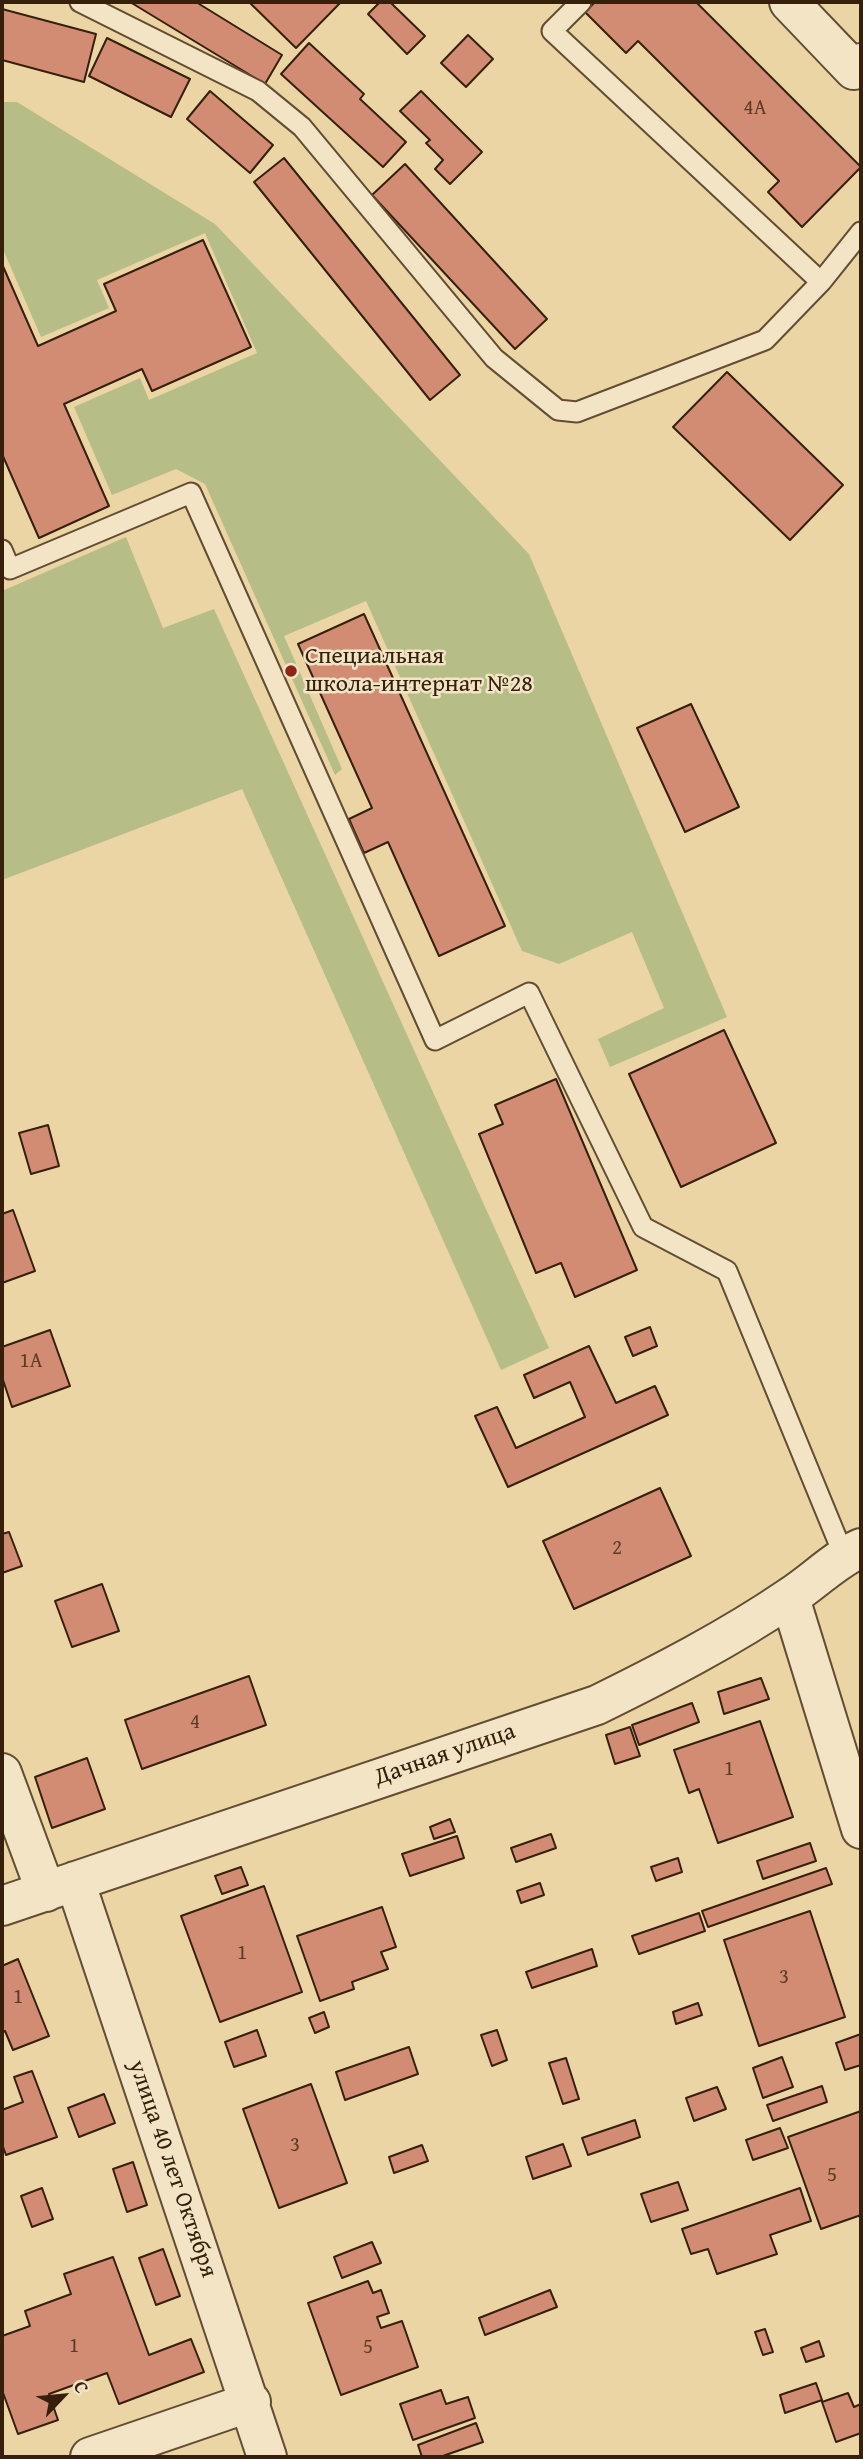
<!DOCTYPE html>
<meta charset="utf-8">
<style>
body{margin:0}
#map{position:relative;width:863px;height:2459px;overflow:hidden;background:#ebd5a5;font-family:"Gentium Book Plus",serif}
canvas{display:block}
.frame{position:absolute;inset:0;border:4px solid #36200b;pointer-events:none}
.north{position:absolute;left:28px;top:2361px;width:70px;height:70px;-webkit-text-stroke:5px #f2e4c4;paint-order:stroke;rotate:64deg;font-size:19px;font-weight:700;line-height:28px;text-align:center;color:#36200b}
.north::after{content:'';display:block;margin:auto;width:24px;height:32px;background:#36200b;clip-path:polygon(50% 0,100% 100%,50% 72%,0 100%)}
</style>
<div id="map">
<canvas width="863" height="2459"></canvas>
<div class="frame"></div>
<div class="north">С</div>
</div>
<script>
const ctx = document.querySelector('canvas').getContext('2d');
ctx.lineJoin = 'round';
function fillPath(path, color) {
  ctx.fillStyle = color;
  ctx.fill(path, 'evenodd');
}
function stroke(path, color, width, dash) {
  ctx.strokeStyle = color;
  ctx.lineWidth = width;
  ctx.lineCap = dash ? 'butt' : 'round';
  ctx.setLineDash(dash || []);
  ctx.stroke(path);
}
function drawText(font, color, halo, rows, align = 'center') {
  ctx.font = font + ' "Gentium Book Plus",serif';
  ctx.lineWidth = 5;
  ctx.setLineDash([]);
  ctx.textBaseline = 'middle';
  ctx.strokeStyle = halo;
  ctx.fillStyle = color;
  for (const [text, x, y, turn = 0] of rows) {
    ctx.save();
    ctx.translate(x, y);
    ctx.rotate((+turn || 0) * Math.PI / 180);
    ctx.textAlign = isNaN(turn) ? turn : align;
    if (halo) ctx.strokeText(text, 0, 0);
    ctx.fillText(text, 0, 0);
    ctx.restore();
  }
}
fillPath(new Path2D(`
 M2 102H17L215 224 529 554 727 1017 610 1067 598 1039 664 1008 632 932 559 964 522 951 366 601 284 636 342 769 335 775 205 484 176 469 112 495 74 407 140 378 149 400 257 353 205 233 97 280 109 308 41 337 2 247Z
 M126 537 163 628 214 609 549 1348 501 1370 242 789 2 880V591Z`), '#b6bd87');
const building = new Path2D(`
 M130 2H196L282 55 265 84Z
 M249 2H341L296 48Z
 M380 2H390L425 36 407 54 368 14Z
 M595 2H696L861 167 802 227 768 192 779 181 638 41 626 53 585 12Z
 M2 9 96 34 84 82 2 60Z
 M468 35 493 59 466 87 441 63Z
 M107 38 190 79 171 117 89 76Z
 M309 43 364 94 360 99 406 142 383 167 281 74Z
 M210 91 273 145 250 173 187 119Z
 M421 91 482 152 450 184 435 169 443 160 426 143 430 140 400 111Z
 M284 158 460 375 430 400 254 182Z
 M405 164 547 319 515 349 372 195Z
 M203 240 251 347 152 391 142 369 64 404 109 506 39 538 2 454V264L38 346 116 311 104 284Z
 M727 372 843 485 790 540 673 427Z
 M364 614 505 926 439 956 388 842 364 853 349 819 372 808 298 644Z
 M691 704 739 807 685 832 637 728Z
 M724 1030 776 1143 681 1187 629 1074Z
 M556 1079 637 1270 575 1297 561 1263 536 1273 479 1134 503 1124 495 1105Z
 M48 1125 59 1166 31 1174 19 1133Z
 M13 1210 35 1271 2 1283V1214Z
 M650 1327 657 1346 633 1356 625 1337Z
 M50 1330 70 1386 12 1407 2 1377V1347Z
 M589 1346 616 1403 655 1386 668 1415 508 1487 475 1416 497 1407 516 1448 585 1417 570 1382 534 1398 524 1375Z
 M660 1488 691 1556 574 1609 543 1541Z
 M9 1532 22 1566 2 1573V1534Z
 M102 1584 119 1631 72 1647 55 1601Z
 M249 1676 266 1725 142 1769 125 1720Z
 M761 1678 769 1699 724 1714 718 1692Z
 M692 1703 699 1722 639 1745 632 1725Z
 M760 1721 793 1817 718 1843 699 1789 689 1793 674 1750Z
 M630 1727 640 1756 615 1764 606 1735Z
 M87 1758 105 1809 52 1828 35 1777Z
 M450 1819 455 1832 434 1839 430 1827Z
 M551 1834 556 1848 516 1862 511 1848Z
 M457 1836 464 1858 410 1876 402 1854Z
 M810 1843 816 1861 763 1879 757 1861Z
 M678 1858 682 1872 656 1881 651 1867Z
 M241 1867 248 1885 222 1894 215 1876Z
 M826 1868 832 1884 708 1927 702 1911Z
 M540 1883 544 1895 521 1903 517 1891Z
 M264 1886 302 1992 220 2022 181 1916Z
 M382 1907 396 1947 381 1952 388 1969 352 1982 354 1989 320 2001 297 1936Z
 M810 1911 845 2017 759 2046 724 1940Z
 M699 1913 705 1931 639 1954 632 1936Z
 M592 1949 597 1966 532 1988 526 1972Z
 M18 1959 49 2036 13 2050 5 2031 2 2032V1966Z
 M698 2003 702 2015 676 2024 673 2012Z
 M324 2012 329 2027 315 2033 309 2018Z
 M257 2030 266 2056 234 2067 225 2042Z
 M497 2030 507 2060 492 2066 481 2035Z
 M861 2034V2065L845 2070 836 2043Z
 M409 2047 418 2074 345 2100 336 2072Z
 M782 2057 793 2087 763 2098 753 2068Z
 M566 2058 579 2099 563 2104 549 2063Z
 M32 2071 57 2137 6 2155 2 2144V2110L23 2102 14 2077Z
 M311 2084 347 2183 279 2208 243 2109Z
 M822 2086 827 2102 773 2121 767 2105Z
 M717 2087 726 2109 694 2121 686 2098Z
 M104 2094 115 2123 79 2137 68 2108Z
 M861 2111V2215L821 2229 788 2137Z
 M635 2120 640 2137 588 2155 582 2138Z
 M780 2128 788 2148 753 2160 746 2140Z
 M563 2144 571 2166 533 2179 526 2157Z
 M422 2145 428 2161 394 2173 389 2157Z
 M133 2162 147 2205 127 2212 113 2169Z
 M678 2182 688 2210 651 2222 641 2194Z
 M42 2188 53 2219 32 2227 21 2196Z
 M800 2188 811 2221 770 2235 777 2254 717 2274 708 2249 691 2254 682 2229Z
 M372 2242 381 2263 342 2278 334 2257Z
 M163 2249 180 2296 156 2305 139 2258Z
 M113 2257 149 2355 191 2339 204 2372 119 2404 107 2373 49 2394 58 2420 18 2434 2 2390V2336L30 2326 25 2311 71 2294 64 2274Z
 M368 2281 373 2293 381 2290 389 2313 377 2317 381 2328 402 2321 418 2367 341 2395 308 2303Z
 M550 2290 557 2307 485 2335 479 2318Z
 M765 2329 773 2352 763 2355 755 2332Z
 M819 2341 824 2356 806 2362 801 2348Z
 M816 2383 822 2400 785 2413 780 2395Z
 M441 2390 446 2404 468 2397 475 2418 413 2440 400 2404Z
 M848 2393 854 2407 861 2404V2433L836 2442 822 2402Z
 M476 2423 483 2442 440 2457H422L418 2445Z`);
fillPath(building, '#d28c74');
stroke(building, '#36200b', 2);
const service = new Path2D(`
 M80 2 258 91 302 127 494 358 558 410 577 412 765 340 821 282
 M581 2 552 31 821 282 861 232
 M2 550 10 569 191 493 435 1040 529 993 643 1227 727 1271 844 1556`);
const minor = new Path2D(`
 M789 2 854 70 861 63
 M790 1598 861 1829
 M2 1773 46 1892
 M75 1881 267 2457
 M2 1906 597 1705C662 1673 730 1638 790 1597 815 1581 834 1560 861 1548
 M90 2457 251 2402`);
stroke(service, '#634d32', 23);
stroke(minor, '#634d32', 42);
stroke(service, '#f2e4c4', 19);
stroke(minor, '#f2e4c4', 38);
for (const [x, y, r, color] of [
 [291,671,7,"#8f2418"]
]) {
  const dot = new Path2D();
  dot.arc(x, y, r, 0, 2 * Math.PI);
  ctx.fillStyle = color;
  ctx.fill(dot);
  stroke(dot, '#f2e4c4', 2.5);
}
drawText('21px', '#5d3b25', null, [
 ["4А",755,109],
 ["1А",31,1362],
 ["2",617,1549],
 ["4",195,1723],
 ["1",729,1770],
 ["1",242,1954],
 ["3",784,1978],
 ["1",18,1998],
 ["3",295,2146],
 ["5",832,2176],
 ["1",74,2347],
 ["5",368,2348]
]);
drawText('24px', '#36200b', '#f2e4c4', [
 ["Специальная",305,657],
 ["школа-интернат №28",305,685]
], 'left');
drawText('24px', '#36200b', '#f2e4c4', [
 ["Дачная улица",445,1755,-19],
 ["улица 40 лет Октября",172,2169,71]
]);
</script>
